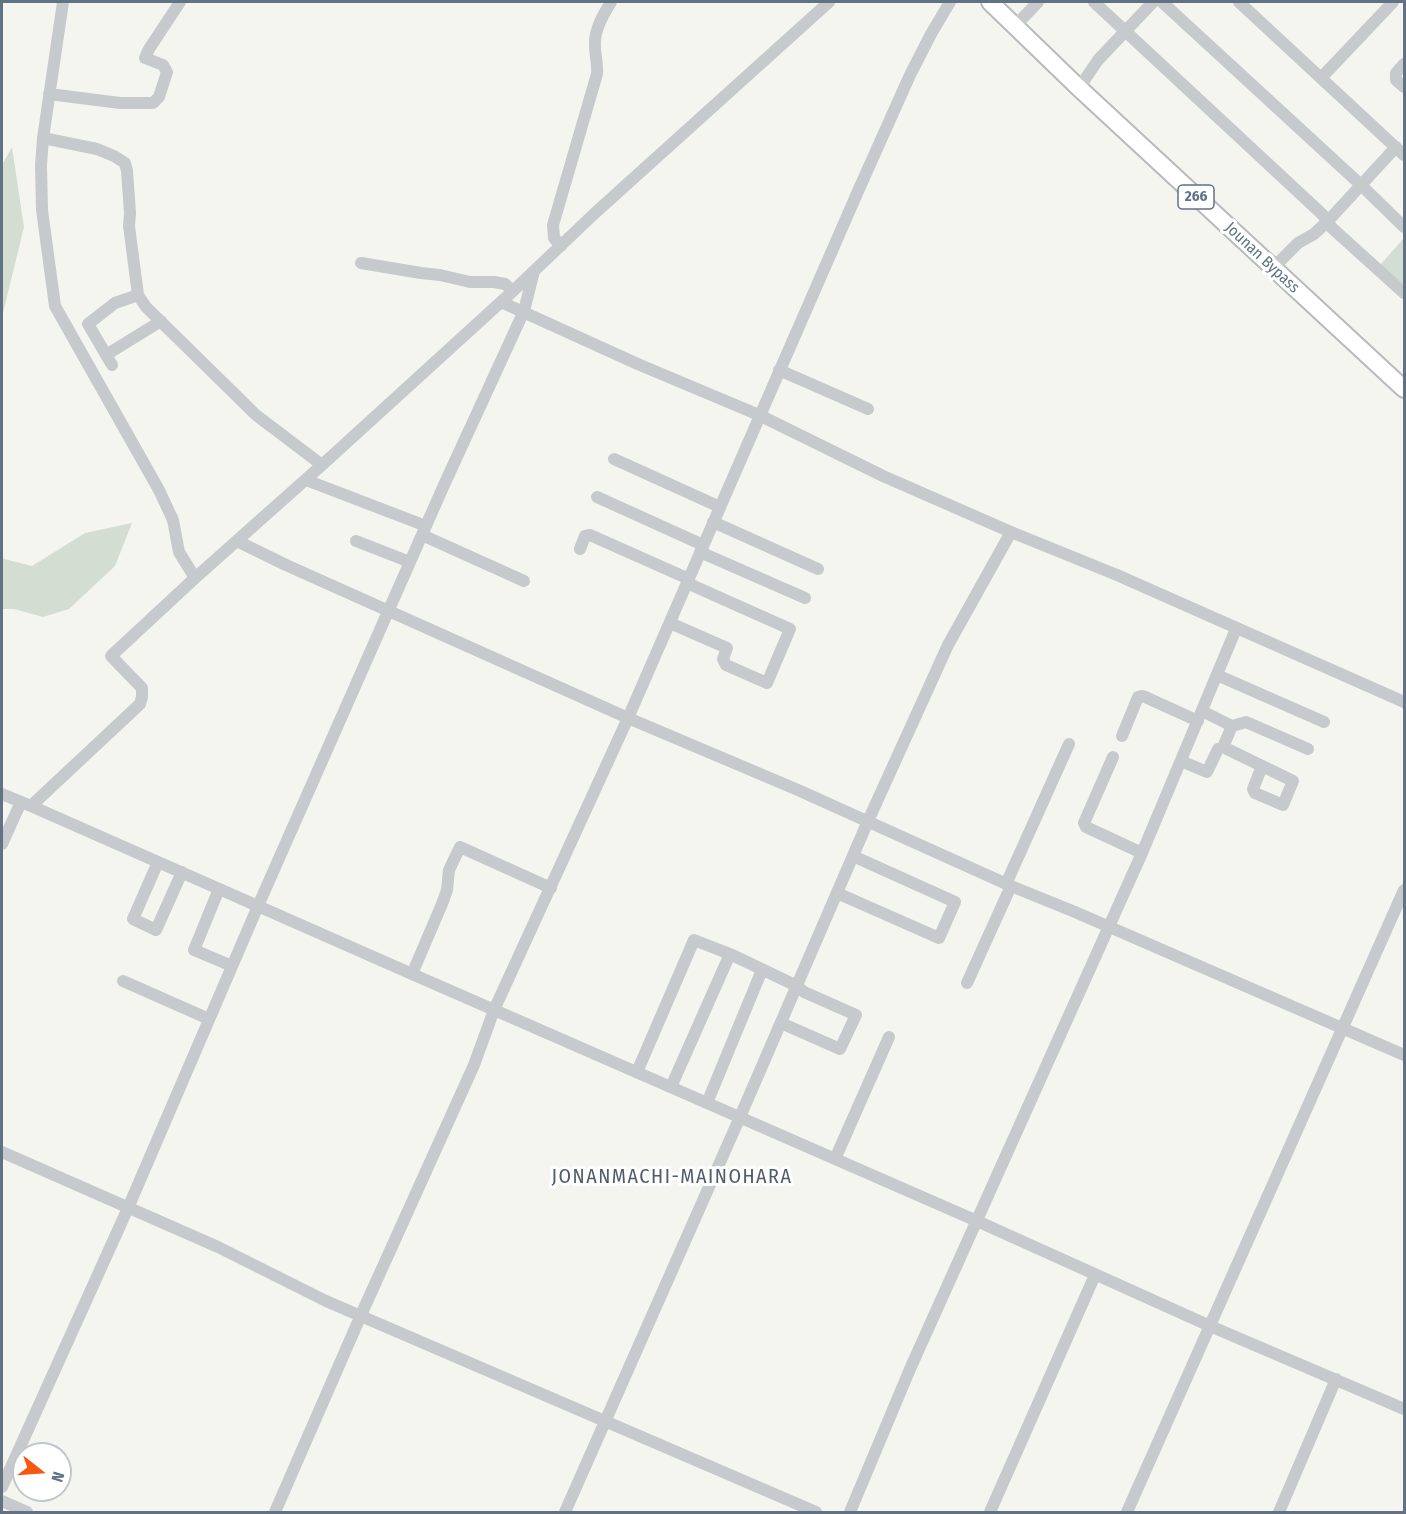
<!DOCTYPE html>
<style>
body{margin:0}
#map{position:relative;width:1406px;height:1514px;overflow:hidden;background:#f5f5f0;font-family:"Fira Sans Condensed",sans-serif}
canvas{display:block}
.frame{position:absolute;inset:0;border:3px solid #617285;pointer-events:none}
.north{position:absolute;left:12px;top:1442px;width:60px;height:60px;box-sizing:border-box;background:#fff;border:2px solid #c0c7ce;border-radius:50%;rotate:107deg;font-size:16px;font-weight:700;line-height:24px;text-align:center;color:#617285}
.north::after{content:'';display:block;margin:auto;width:21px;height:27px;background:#f55810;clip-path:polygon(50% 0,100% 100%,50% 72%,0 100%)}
</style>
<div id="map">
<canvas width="1406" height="1514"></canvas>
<div class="frame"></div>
<div class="north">N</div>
</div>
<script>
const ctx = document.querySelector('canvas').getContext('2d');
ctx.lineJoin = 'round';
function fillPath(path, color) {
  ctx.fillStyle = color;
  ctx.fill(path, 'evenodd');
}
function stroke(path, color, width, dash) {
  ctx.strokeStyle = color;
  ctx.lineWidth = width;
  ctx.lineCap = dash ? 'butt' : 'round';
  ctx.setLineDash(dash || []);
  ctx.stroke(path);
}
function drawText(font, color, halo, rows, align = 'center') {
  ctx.font = font + ' "Fira Sans Condensed",sans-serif';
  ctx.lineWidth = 6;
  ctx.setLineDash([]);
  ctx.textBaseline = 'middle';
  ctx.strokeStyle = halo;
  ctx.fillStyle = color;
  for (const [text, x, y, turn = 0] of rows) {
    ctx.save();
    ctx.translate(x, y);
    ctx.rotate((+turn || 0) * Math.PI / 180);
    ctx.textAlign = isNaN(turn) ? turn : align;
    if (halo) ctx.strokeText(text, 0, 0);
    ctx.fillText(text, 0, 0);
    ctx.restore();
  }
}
fillPath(new Path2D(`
 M12 147 24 227 2 317V165Z
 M1404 238V285L1380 265Z
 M132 523 115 566 69 609 43 617 14 609H2V556L4 559 32 566 85 533Z`), '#d4ddd1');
const highway = new Path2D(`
 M990 2 1079 88 1404 389`);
stroke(highway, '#b8bbbe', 20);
stroke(new Path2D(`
 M63 2 43 138 41 165 42 210 55 306 159 490 173 520 179 552 195 578
 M1094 2 1323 215 1332 228 1404 293
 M1162 2 1361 185 1404 227
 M1239 2 1404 155
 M1015 26 1038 2
 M1404 64 1396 73V80L1404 87
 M1321 78 1393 2
 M1079 88 1098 60 1153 2
 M49 94 120 103H153L159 97 167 72 163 65 145 58 149 49 180 2
 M43 138 97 149 114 156 125 163 127 171 130 213 129 226 138 295 146 307 256 415 322 465
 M561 246 554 238 553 225 597 74C598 64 595 56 595 46 594 30 603 15 611 2
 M361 263 421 273 440 275 470 282H494L505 284 513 291
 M1273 268 1298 243 1314 234 1328 221 1396 147
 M501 302 640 365 759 415 883 476 1011 532 1117 575 1404 702
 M106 355 161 321
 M112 365 88 324 115 303 138 295
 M779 370 868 409
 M614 459 720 507
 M306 480 426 526
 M597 497 703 545
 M713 522 818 569
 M422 535 524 581
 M237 541 286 565 628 718 798 790 1011 886 1075 912 1404 1055
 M356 541 410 562
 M580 549 585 536 590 535 689 579
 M700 552 805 598
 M670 623 727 648 723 659 726 665 767 683 790 629 687 583
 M1217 675 1324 722
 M1202 711 1232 726 1246 722 1308 749
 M1232 726 1223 747 1293 781 1283 805 1255 793 1253 789 1262 766
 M1122 736 1138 697 1143 696 1198 721
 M1113 757 1084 823 1086 827 1142 853
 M1181 761 1207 772 1218 749
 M2 794 31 806 412 974 977 1221 1210 1326 1404 1409
 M31 806 140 704 142 697V688L111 656 195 578 322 465 513 291 595 213 829 2
 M2 844 21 802
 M158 862 133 919 156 930 182 872
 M1006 884 1069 744
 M219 889 194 950 232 966
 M837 893 939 938 955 902 853 856
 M412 974 442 904 447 890 449 870 460 847 551 888
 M123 981 209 1019
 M967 983 1011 886
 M637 1072 694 940 730 954 797 986 804 992 856 1015 840 1049 781 1023
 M671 1087 730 954
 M707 1103 762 970
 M2 1152 218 1247 326 1301 816 1512
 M835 1159 889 1037
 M2 1487 128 1208 258 906 444 485 524 311 534 271
 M2 1501 27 1512
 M275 1512 361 1315 474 1065 494 1010 628 718 859 189 910 75 931 34 950 2
 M565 1512 740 1117 868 821 948 645 1011 532
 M850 1512 910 1369 1142 853 1236 629
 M990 1512 1095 1275
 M1127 1512 1404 890
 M1279 1512 1336 1379`), '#c7cacd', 12);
stroke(highway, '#fff', 16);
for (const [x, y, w] of [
 [1196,197,36]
]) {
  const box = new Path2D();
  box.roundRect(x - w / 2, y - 12, w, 24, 4.5);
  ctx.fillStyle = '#fff';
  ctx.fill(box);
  stroke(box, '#617285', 1.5);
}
drawText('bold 15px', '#617285', null, [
 ["266",1196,197]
]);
drawText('16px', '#617285', '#fff', [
 ["Jounan Bypass",1262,258,43]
]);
ctx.letterSpacing = '1.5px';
drawText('20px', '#4f5c69', '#fff', [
 ["JONANMACHI-MAINOHARA",672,1177]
]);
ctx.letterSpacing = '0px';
</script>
